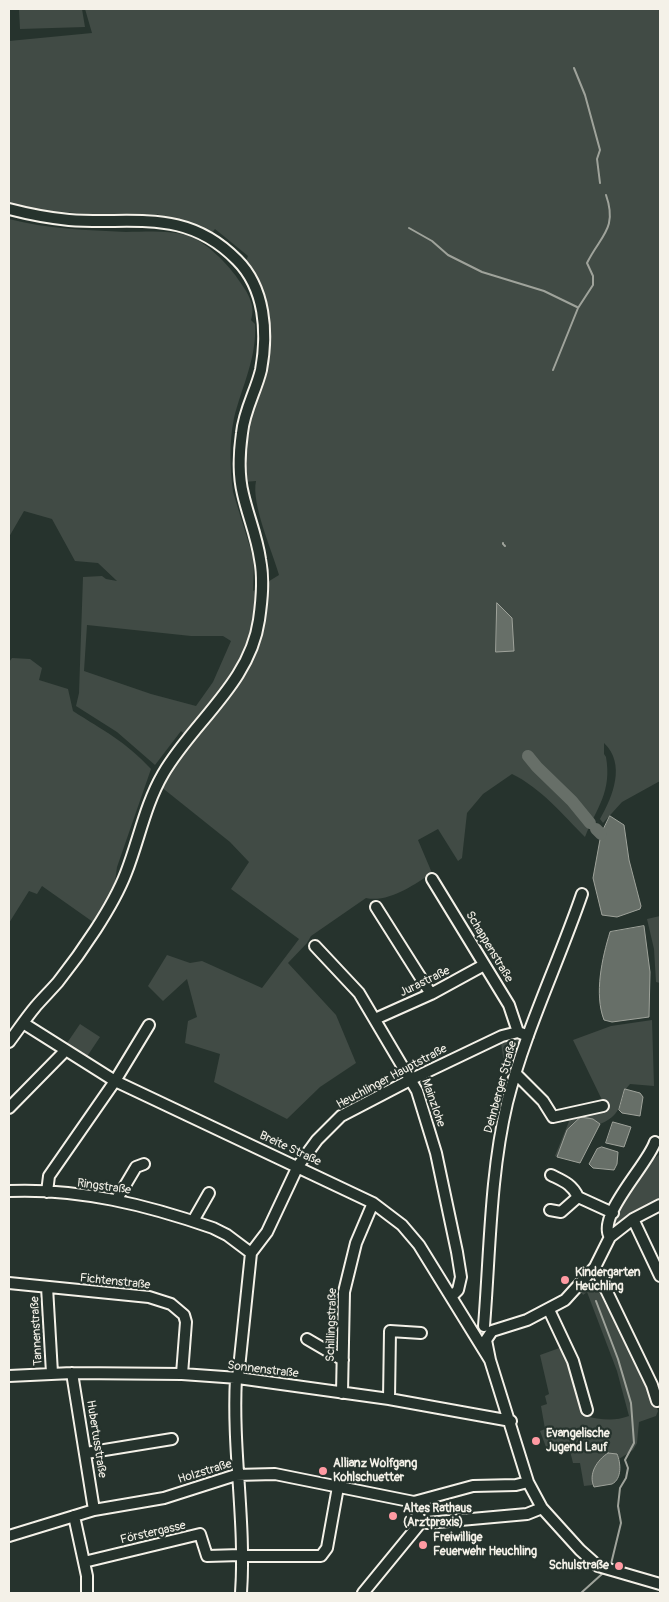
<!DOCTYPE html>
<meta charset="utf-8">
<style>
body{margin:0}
#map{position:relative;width:669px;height:1602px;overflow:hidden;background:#26332d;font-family:Pangolin,sans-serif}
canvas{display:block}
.frame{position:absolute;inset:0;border:10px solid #f4f1e8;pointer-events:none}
</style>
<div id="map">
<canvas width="669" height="1602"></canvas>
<div class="frame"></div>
</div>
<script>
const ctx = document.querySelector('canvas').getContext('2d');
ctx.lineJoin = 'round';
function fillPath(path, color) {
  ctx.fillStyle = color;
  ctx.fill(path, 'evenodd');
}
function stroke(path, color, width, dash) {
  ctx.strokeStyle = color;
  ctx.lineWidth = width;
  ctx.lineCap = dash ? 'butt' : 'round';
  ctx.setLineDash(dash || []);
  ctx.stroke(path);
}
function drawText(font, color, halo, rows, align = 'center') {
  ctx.font = font + ' Pangolin,sans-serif';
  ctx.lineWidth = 4.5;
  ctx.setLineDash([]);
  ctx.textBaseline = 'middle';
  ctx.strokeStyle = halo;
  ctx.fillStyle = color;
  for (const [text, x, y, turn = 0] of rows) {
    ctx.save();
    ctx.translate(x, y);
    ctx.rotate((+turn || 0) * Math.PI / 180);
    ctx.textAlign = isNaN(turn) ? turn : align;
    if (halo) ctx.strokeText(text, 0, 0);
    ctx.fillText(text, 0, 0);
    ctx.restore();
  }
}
fillPath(new Path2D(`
 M19 9H82L85 27 20 29Z
 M85 9H660V781L622 802 603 823 600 819C613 796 626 764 604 743V754L606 757C612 792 597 807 585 837 563 815 541 788 512 774L483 794 467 813 462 858 458 861 438 829 418 840 432 873C414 885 388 903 366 898L311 936 307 943 288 963 336 1015 356 1063 320 1087 287 1119 214 1082 220 1054 185 1043 188 1021 197 1017 187 979 163 1001 148 986 167 955 190 963 202 961 262 988 299 939 231 889 249 862 230 842 160 786 191 740 181 731 155 765 117 732 76 706 79 693 83 577 102 576 106 579 117 581 98 563 75 561 52 519 24 511 9 537V219C47 229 86 230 126 232 145 232 167 230 186 235 205 240 230 266 240 282 248 293 256 306 251 320L255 324C257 358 242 386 234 418 229 443 230 467 233 492L254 560 253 591 279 575C272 550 251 504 256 481L244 482C243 465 243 449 246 432 253 387 281 348 266 300 262 287 253 275 245 264L248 256 215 229 211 234 194 225 156 214H88L28 209 9 204V41L92 33ZM87 625 191 636H223L231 641 213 682 196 706 151 694 84 671Z
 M12 658 30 659 42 668 39 680 68 689 73 711C104 731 125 741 151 769L117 867 115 882 93 922 42 886 37 894 29 891 9 923V662Z
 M660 916V983L656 982 654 949 647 919Z
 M652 1020 654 1086 630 1084C615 1100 627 1113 600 1124L593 1119 581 1118 567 1130 557 1157 555 1156 572 1114 603 1102 573 1040 611 1026Z
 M80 1024 100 1037 86 1058 65 1046Z
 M515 1037 520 1041 511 1072 505 1070 501 1043Z
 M660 1154V1200L622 1220 615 1227 611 1226C622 1198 637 1172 660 1154Z
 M591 1278 598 1281 596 1285 606 1306 610 1305 642 1373 651 1404 655 1403 658 1411 656 1416 639 1422 637 1443 633 1450 619 1459 616 1454 592 1479 593 1485 584 1486 580 1463H573L568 1443 546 1447 540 1431 545 1429 541 1406 547 1404 545 1396 549 1394 540 1355 565 1346 574 1372 583 1416C600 1419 613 1422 629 1416L617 1371 587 1292 583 1295 580 1290Z`), '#414b45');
const water = new Path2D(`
 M497 603 512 618 514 651 496 652Z
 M610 816 624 825 629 860 641 906 640 909 617 917 602 915 593 878 601 834Z
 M644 926 650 972 649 1017 612 1022 604 1020C594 994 602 958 610 932Z
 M625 1089 640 1093 643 1097 640 1116 622 1113 619 1110Z
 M581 1117 593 1119 600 1124 580 1163 557 1157 567 1130Z
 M613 1122 631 1127 624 1147 606 1143Z
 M602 1147 618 1152 617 1164 614 1170 593 1168 589 1164 597 1149Z
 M608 1453 617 1454C621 1463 622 1479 612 1484L594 1487C588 1474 597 1460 608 1453Z`);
fillPath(water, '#676f68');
stroke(water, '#9fa39b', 1);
stroke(new Path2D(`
 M574 68 585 95 600 150 597 159 600 183
 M409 228 432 241 448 255 482 272 544 291 577 307
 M553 370 578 308 593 285V276L587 263C600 236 618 229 606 195
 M503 543V544
 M504 545 505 546
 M596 1301 618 1359 631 1403 634 1443 625 1460 628 1468 626 1478 620 1488 618 1506 621 1523 611 1564
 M581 1593 602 1574`), '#9fa39b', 2);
stroke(new Path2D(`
 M528 756 537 767 572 801 590 823
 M596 829 601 834`), '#676f68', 12);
const minor = new Path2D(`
 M9 209C28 214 49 218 69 220 133 225 185 207 237 260 265 288 268 332 261 370 256 391 244 411 242 433 239 454 238 474 243 494 248 516 257 537 260 559 264 579 262 599 259 620 250 683 193 722 163 774 145 805 139 840 126 873 113 907 81 953 58 982 51 990 43 998 36 1006 26 1018 18 1030 9 1042
 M432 879 509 1005 518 1032
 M376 907 431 994
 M315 946 359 993 417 1091 436 1153 457 1252 461 1277 458 1290 452 1296
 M375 1019 431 994 484 965
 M23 1023 115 1081 373 1203 402 1225 419 1245 490 1360
 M516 1074 543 1101 553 1117 603 1106
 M9 1108 65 1051
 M9 1191C79 1188 147 1205 213 1228L227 1235 251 1253
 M47 1192 49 1176 115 1081 149 1025
 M578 1197 613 1213
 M117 1199 136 1167 144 1164
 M660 1205 633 1219 610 1237 595 1267 565 1300 527 1320 492 1331 486 1340 490 1360 528 1482 542 1508 580 1550 598 1566 660 1584
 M550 1210 561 1212 578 1197C572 1184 563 1181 551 1175
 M633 1219 660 1276
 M193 1221 209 1193
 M610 1237C596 1216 649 1163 655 1142
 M595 1267 652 1385 657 1401
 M9 1283 149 1297 171 1304 184 1315 186 1322 182 1374
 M47 1287 52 1373
 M549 1310 573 1361 587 1410
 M484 1326C490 1252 490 1175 507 1103 525 1031 558 964 582 894
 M307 1339 343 1360
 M72 1373 94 1510
 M9 1376 72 1373 182 1374 238 1378 389 1399 511 1421
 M236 1378C232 1450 246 1522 241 1593
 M238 1378 251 1253 267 1232 298 1166 317 1140 341 1116 412 1079 502 1036 518 1032 528 1036
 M342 1393 344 1292 356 1243 373 1203
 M389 1399 390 1331 421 1333
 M86 1453 172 1439
 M414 1502 419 1519 427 1523 527 1514 542 1508
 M74 1516 87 1576V1593
 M9 1536 94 1510 164 1498 236 1475 275 1474 414 1502 473 1486 516 1485 528 1482
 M241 1556H321L327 1548 338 1487
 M84 1562 200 1534 207 1556 241 1555
 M363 1593 422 1521`);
stroke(minor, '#f4f1e8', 14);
stroke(minor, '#26332d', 10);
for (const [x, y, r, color] of [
 [565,1280,5,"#ff9aa2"],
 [536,1441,5,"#ff9aa2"],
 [323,1471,5,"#ff9aa2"],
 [393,1516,5,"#ff9aa2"],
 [423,1545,5,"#ff9aa2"],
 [619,1566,5,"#ff9aa2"]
]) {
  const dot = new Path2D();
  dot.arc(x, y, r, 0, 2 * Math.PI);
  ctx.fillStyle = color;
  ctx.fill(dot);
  stroke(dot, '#26332d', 2);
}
drawText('12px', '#f4f1e8', '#26332d', [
 ["Schappenstraße",489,947,59],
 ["Jurastraße",425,982,-26],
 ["Heuchlinger Hauptstraße",392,1077,-28],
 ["Dehnberger Straße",501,1087,-75],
 ["Mainzlohe",433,1103,71],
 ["Breite Straße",290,1149,25],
 ["Ringstraße",104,1187,8],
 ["Fichtenstraße",115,1282,6],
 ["Schillingstraße",332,1325,-88],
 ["Tannenstraße",37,1331,-93],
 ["Sonnenstraße",263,1370,7],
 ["Hubertusstraße",96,1439,81],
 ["Holzstraße",205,1472,-17],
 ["Förstergasse",153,1533,-13]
]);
drawText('bold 12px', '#f4f1e8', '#26332d', [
 ["Kindergarten",575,1273],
 ["Heuchling",575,1287],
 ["Evangelische",546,1434],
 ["Jugend Lauf",546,1448],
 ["Allianz Wolfgang",333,1464],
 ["Kohlschuetter",333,1478],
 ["Altes Rathaus",403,1509],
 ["(Arztpraxis)",403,1523],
 ["Freiwillige",433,1538],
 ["Feuerwehr Heuchling",433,1552],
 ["Schulstraße",609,1566,"right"]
], 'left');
</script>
